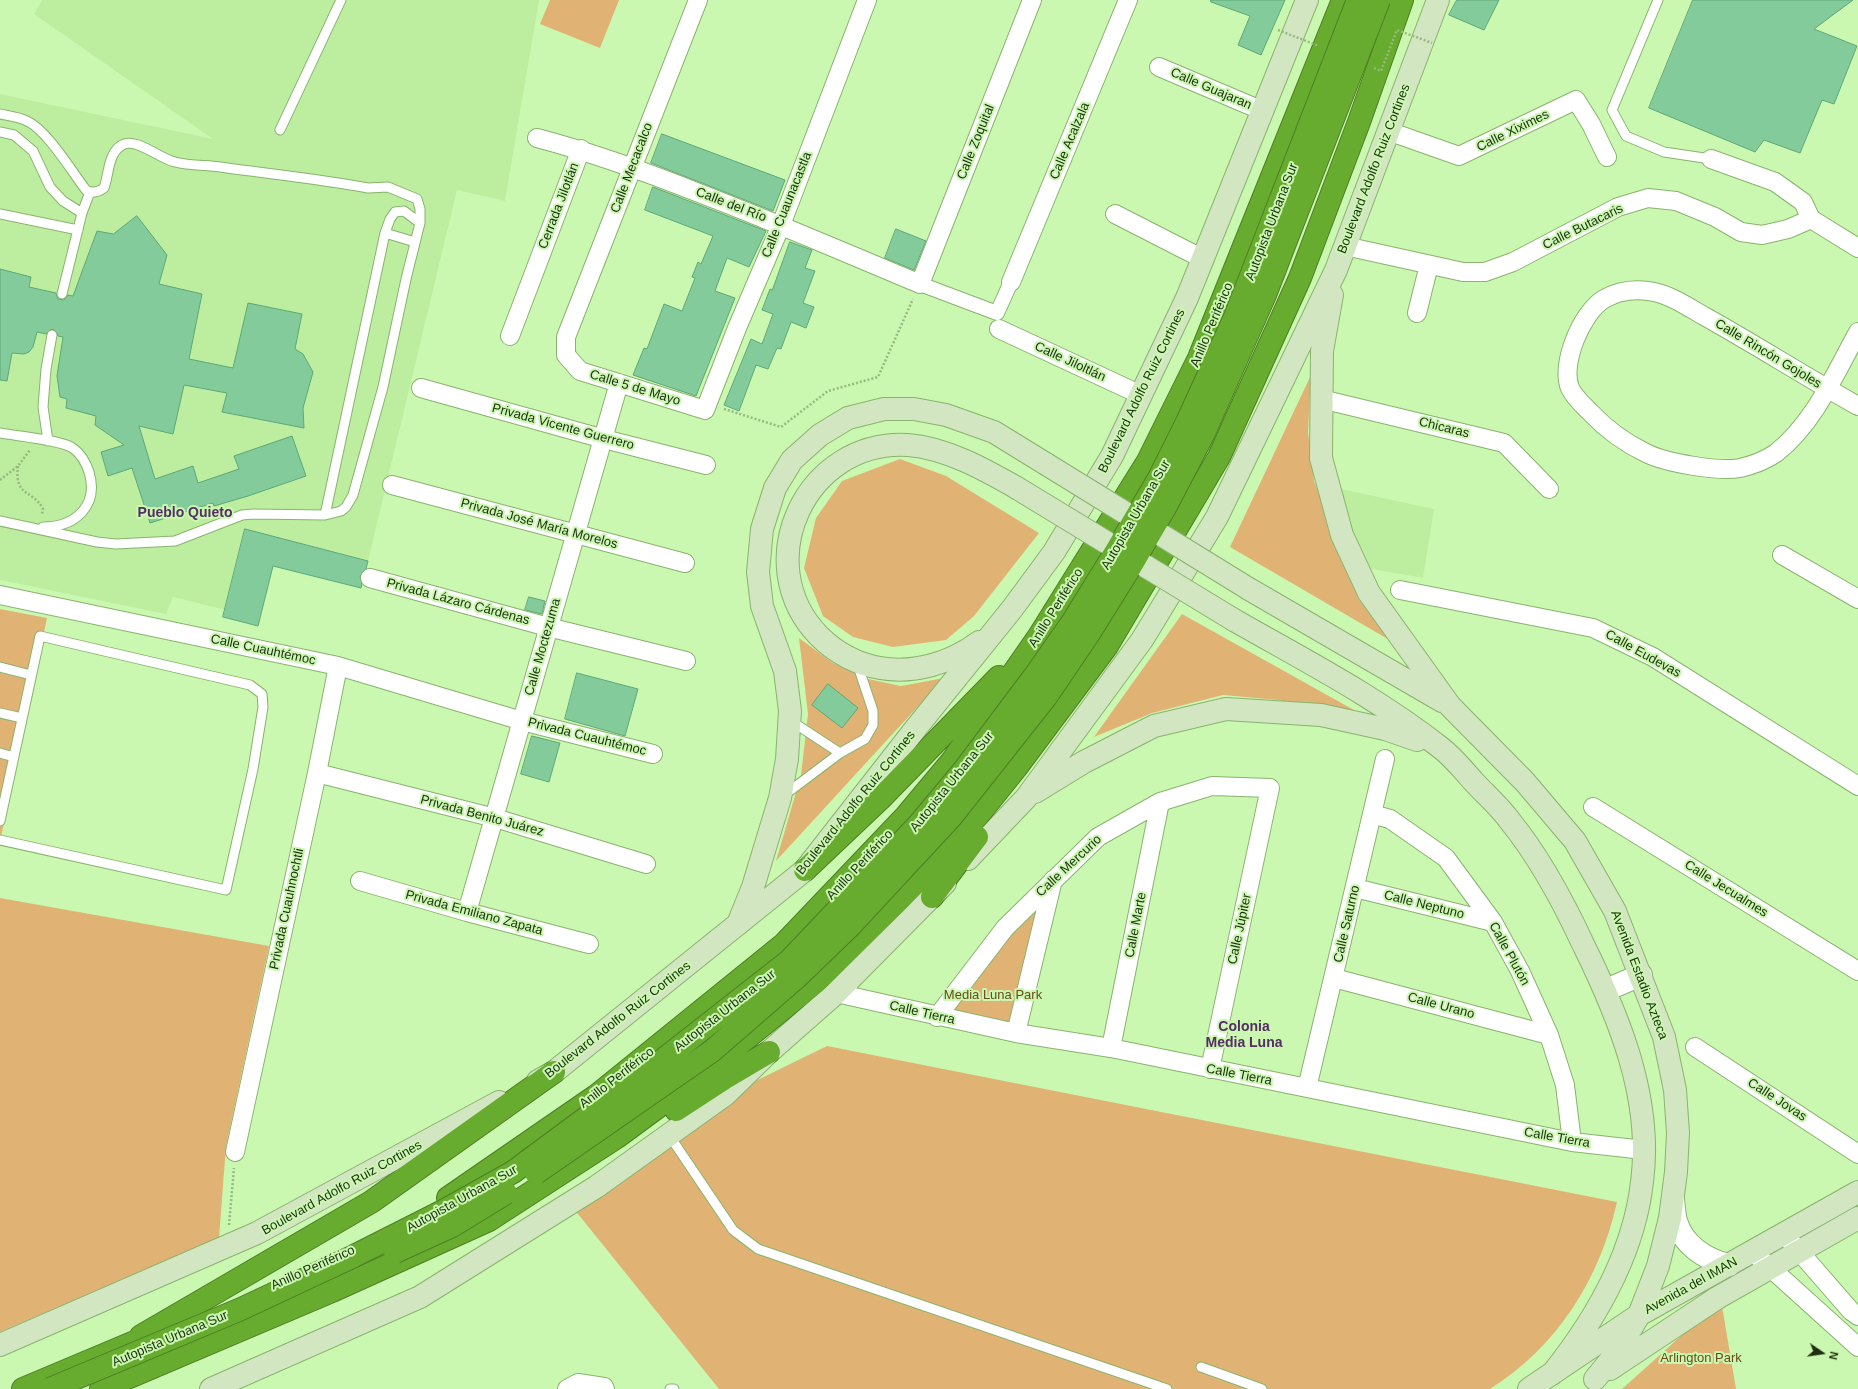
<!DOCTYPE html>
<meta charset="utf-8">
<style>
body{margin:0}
#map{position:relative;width:1858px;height:1389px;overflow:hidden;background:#cbf8b0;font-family:Arial,sans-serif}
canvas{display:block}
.north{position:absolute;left:1802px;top:1333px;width:40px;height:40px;-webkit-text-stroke:3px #cbf8b0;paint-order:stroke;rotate:103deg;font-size:11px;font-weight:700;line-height:16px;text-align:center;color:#1d2e12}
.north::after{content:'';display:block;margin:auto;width:14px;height:18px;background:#1d2e12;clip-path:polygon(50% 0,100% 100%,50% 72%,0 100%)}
</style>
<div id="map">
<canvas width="1858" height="1389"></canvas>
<div class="north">N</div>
</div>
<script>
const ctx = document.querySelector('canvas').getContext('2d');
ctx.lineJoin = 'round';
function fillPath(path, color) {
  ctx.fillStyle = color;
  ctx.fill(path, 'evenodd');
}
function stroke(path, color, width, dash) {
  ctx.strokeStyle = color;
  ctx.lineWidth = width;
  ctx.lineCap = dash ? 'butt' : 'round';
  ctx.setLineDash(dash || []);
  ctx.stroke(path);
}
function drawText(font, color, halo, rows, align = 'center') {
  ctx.font = font + ' Arial,sans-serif';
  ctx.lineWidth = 4;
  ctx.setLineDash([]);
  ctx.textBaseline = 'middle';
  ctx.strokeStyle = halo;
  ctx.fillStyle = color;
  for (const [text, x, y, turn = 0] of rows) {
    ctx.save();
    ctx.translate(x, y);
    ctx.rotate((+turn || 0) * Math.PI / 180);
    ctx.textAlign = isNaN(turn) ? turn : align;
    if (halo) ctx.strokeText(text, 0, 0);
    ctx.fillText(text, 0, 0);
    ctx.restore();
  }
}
fillPath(new Path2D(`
 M42 0H539L505 201 457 190 368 561 245 529 225 610 173 597 166 614 0 580V94L213 139 34 14Z
 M1341 489 1434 509 1423 578 1366 568 1351 526Z`), '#bdeea0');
fillPath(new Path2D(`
 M550 0H619L600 48 540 24Z
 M1311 375 1308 432 1314 481 1359 600 1398 645 1230 547Z
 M900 459 946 476 1039 533 974 616 946 640 893 647 853 637 823 616 804 568 816 518 842 481Z
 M0 609 47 618 0 842Z
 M1182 614 1370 719 1278 700 1223 695 1152 713 1094 737Z
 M799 638 833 663 868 679 901 686 944 678 776 861 801 775 808 714Z
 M1053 880 1016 1033 937 1017Z
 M0 898 269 946 226 1146 219 1238 0 1332Z
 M827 1046 1617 1202C1600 1279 1557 1347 1490 1389H719L570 1204 735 1091Z
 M1721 1300 1736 1389H1622Z`), '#e0b374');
const building = new Path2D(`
 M1211 0H1285L1261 55 1238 45 1250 16 1211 2Z
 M1457 0H1499L1484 30 1449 15Z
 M1693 0H1853L1814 29 1857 46 1834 104 1822 100 1800 153 1764 140 1755 152 1649 108Z
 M662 134 785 180 773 211 651 163Z
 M653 187 766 231 749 267 727 258 715 291 735 298 696 396 633 375 644 348 647 349 664 304 682 311 695 278 692 277 698 262 701 264 713 236 645 210Z
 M137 216 167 255 159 284 202 294 189 359 233 368 248 303 302 314 295 349 303 354 313 372 303 408 304 428 222 412 227 393 184 385 173 434 139 426 155 479 193 466 198 483 239 469 234 456 292 436 306 476 248 496 214 506 213 503 150 523 132 468 108 476 101 452 124 445 95 425 96 416 66 408 67 399 60 397 57 376 63 337 58 336 57 333 53 329 50 330 46 334 37 332 33 347 29 352 24 354 12 353 7 381 0 380V269L31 277 29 287 56 293 58 299 64 300 68 295 73 296 97 231 113 234Z
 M896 229 926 241 914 270 885 258Z
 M790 242 812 250 805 268 815 271 803 303 814 307 806 328 791 322 781 349 777 348 768 369 756 365 739 411 724 405 751 339 762 344 773 314 762 310 770 289 772 290Z
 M245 529 368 561 366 569 360 576 362 584 361 588 273 566 258 626 223 617Z
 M529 597 545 601 542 614 525 610Z
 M577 673 638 689 625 736 565 719Z
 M828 684 858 708 842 728 812 705Z
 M532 736 560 743 549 782 521 774Z`);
fillPath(building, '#84cb9c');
stroke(building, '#5ca877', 1);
const service = new Path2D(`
 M1658 0 1612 110 1626 136 1664 152 1711 159
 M0 114C9 116 19 117 27 121 47 130 72 172 86 190 92 194 98 192 104 188 109 174 108 153 122 145 136 137 160 159 175 162 190 166 205 165 220 167 270 174 319 179 368 188L388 187 417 199 420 209V223L406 279 383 387 353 495 346 507 341 511 325 515 253 514 242 515 175 541 116 544 97 542 0 521
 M280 130 341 0
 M0 132 14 135 33 151 50 187 63 201 82 213
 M0 214 78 230
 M385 233 415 242
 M62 294 82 213 90 192
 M0 433C16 436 64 440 74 449 82 455 86 463 89 472 99 505 76 527 43 527
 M48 441 43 407 46 369 52 335
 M325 515 385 233 390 219 395 212 404 211 420 223
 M0 667 31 675
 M0 713 22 718
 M791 721 840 753
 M0 753 14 757
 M783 796 840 753 865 739 873 725V711L857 663
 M0 821 40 636 250 685 262 694 263 707 253 769 226 890 0 840
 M669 1135 733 1230 758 1249 1167 1389
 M1201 1367 1262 1389
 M670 1389H674`);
const pedestrian = new Path2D(`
 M920 284 997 313 1011 282`);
const minor = new Path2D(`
 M698 0 566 337V355L580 371 705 410 737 328 781 225 867 0
 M1159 67 1263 111
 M1388 131 1459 156 1576 100 1591 124 1607 157
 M537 138C594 153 649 173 704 195 777 223 848 254 920 284L1032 0
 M1711 159 1775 182 1803 202 1811 219
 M1115 214 1203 259
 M1811 219 1858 248
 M1345 246 1463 272H1485L1513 262 1618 207 1648 198 1676 201 1715 217 1741 232 1762 235 1788 229 1811 219
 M1011 282 1128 0
 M1417 313 1429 265
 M999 329 1141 395
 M1858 332C1835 374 1814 423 1776 453 1766 460 1753 465 1740 468 1719 472 1666 463 1646 453 1625 443 1606 429 1590 412 1583 405 1574 397 1570 388 1560 364 1582 312 1604 299 1618 291 1633 289 1648 291 1668 293 1688 307 1704 316 1756 345 1806 377 1858 406
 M510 336 581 149
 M421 388 604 439 706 465
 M1321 399 1504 443 1549 489
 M392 485 685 563
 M1782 555 1858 599
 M370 578 548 627 686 661
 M1400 590 1593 628 1653 657 1858 786
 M0 595 338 666 522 721 653 754
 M317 773 495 818 646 864
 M1593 807 1858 971
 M1372 814 1390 819 1446 858 1493 922 1520 971 1549 1035 1565 1085 1572 1142
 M360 881 467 912 589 944
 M1355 888 1493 922
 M467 912 619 383
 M1334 978 1549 1035
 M836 993 1016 1033 1111 1048 1572 1142 1644 1150
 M937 1017 1005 928 1098 837 1160 802 1212 786 1270 788 1210 1069
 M1016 1033 1053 880
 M1695 1047 1858 1154
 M1111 1048 1160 802
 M1307 1088 1385 759
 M235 1152 317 773 338 666
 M1791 1242 1851 1311 1858 1316
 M1753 1252 1858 1347
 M567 1389 578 1383 604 1387 605 1389`);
const tertiary = new Path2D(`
 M1606 990 1641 975
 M1673 1199C1674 1206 1674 1214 1676 1221 1683 1245 1706 1260 1729 1265`);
const secondary = new Path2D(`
 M1332 295 1322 351 1321 458 1342 535 1369 593 1450 706 1525 782 1575 841 1615 911 1664 1037 1675 1090 1678 1133 1676 1172 1670 1218 1658 1266 1639 1315 1618 1351 1595 1379
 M1249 589 1442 701
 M1234 620C1304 660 1378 698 1441 748 1454 758 1464 771 1474 782 1486 795 1500 807 1510 821 1540 858 1563 901 1583 944 1619 1017 1653 1099 1642 1182 1634 1252 1596 1319 1552 1374
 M979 642C951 663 914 674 880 668 857 664 836 653 819 636 748 563 806 439 908 445 946 448 984 469 1017 488
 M1035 792 1084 762 1154 726 1226 709 1321 715 1385 729 1417 740
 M968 859 1026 798 1142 640 1217 517 1336 270 1438 0
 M738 924 753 887 780 798 787 759 790 711 785 671 762 606 758 572 762 529 775 488 792 460 820 435 848 418 884 409H914L946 415 994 432 1046 464
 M538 1081 554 1072 805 870 916 728 1012 609 1054 552 1112 456 1187 298 1307 0
 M0 1345 257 1233 499 1102
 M1610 1369 1717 1298 1858 1218
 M211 1389 420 1297 596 1187 726 1094 769 1052 836 993 945 883
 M1529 1389 1639 1315 1858 1192`);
const motorway = new Path2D(`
 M805 870 880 799 999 677
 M932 897 977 837
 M676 1110 725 1078 769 1052
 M448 1198 596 1096 784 944 906 816 952 761 1039 636 1148 461 1199 358 1343 0
 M141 1336 371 1202 554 1072
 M23 1389 156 1333
 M101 1389 332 1291 489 1220 617 1137 701 1075 816 982 897 902 949 849 979 814 1016 768 1107 646 1219 457 1300 278 1359 122 1402 0`);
stroke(service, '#89b36e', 11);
stroke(pedestrian, '#89b36e', 16);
stroke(minor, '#89b36e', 20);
stroke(tertiary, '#89b36e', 24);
stroke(secondary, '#89b36e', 24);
stroke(motorway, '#4d7f25', 24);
stroke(new Path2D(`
 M724 409 781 427 828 391 878 377 913 299
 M18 466C14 498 33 489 43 509L42 514
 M0 480 18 466 30 450
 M229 1225 234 1168`), '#95b97f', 2.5, [2, 2]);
stroke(service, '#fff', 9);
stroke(pedestrian, '#fff', 14);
stroke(minor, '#fff', 18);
stroke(tertiary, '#fff', 22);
stroke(secondary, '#d1e6c1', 22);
stroke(motorway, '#67ab2f', 22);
const secondaryBridge = new Path2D(`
 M1046 464 1249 589
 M1017 488 1234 620`);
const motorwayBridge = new Path2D(`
 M536 1173 712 1051 796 978 850 926 952 816 1046 697 1090 632 1128 571 1166 506 1203 435 1265 295 1379 0
 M395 1252 452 1226 506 1193
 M50 1389 241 1309 354 1256 447 1209 513 1172 636 1081 789 961 919 824 964 770 1036 674 1073 621 1115 553 1159 478 1187 422 1235 317 1358 0`);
stroke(secondaryBridge, '#89b36e', 24, []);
stroke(motorwayBridge, '#4d7f25', 24, []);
stroke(new Path2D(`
 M1278 30 1319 46
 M1374 68 1381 71 1397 30 1432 43`), '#95b97f', 2.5, [2, 2]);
stroke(secondaryBridge, '#d1e6c1', 22);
stroke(motorwayBridge, '#67ab2f', 22);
drawText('13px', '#1d2e12', '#cbf8b0', [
 ["Calle Guajaran",1211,89,23],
 ["Calle Xiximes",1513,131,-26],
 ["Calle Acalzala",1070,141,-67],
 ["Calle Zoquital",976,142,-68],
 ["Calle Mecacalco",632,168,-69],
 ["Boulevard Adolfo Ruiz Cortines",1374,169,-69],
 ["Calle del Río",731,205,21],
 ["Calle Cuaunacastla",787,205,-68],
 ["Cerrada Jilotlán",559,206,-69],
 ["Autopista Urbana Sur",1272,222,-69],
 ["Calle Butacaris",1583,227,-26],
 ["Anillo Periférico",1212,325,-67],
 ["Calle Rincón Gojoles",1768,354,31],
 ["Calle Jiloltlán",1070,362,25],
 ["Calle 5 de Mayo",635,388,17],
 ["Boulevard Adolfo Ruiz Cortines",1142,391,-64],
 ["Privada Vicente Guerrero",563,427,15],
 ["Chicaras",1444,428,14],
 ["Autopista Urbana Sur",1136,515,-60],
 ["Privada José María Morelos",539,524,15],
 ["Privada Lázaro Cárdenas",458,602,15],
 ["Anillo Periférico",1056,608,-58],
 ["Calle Moctezuma",543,647,-74],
 ["Calle Cuauhtémoc",263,650,12],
 ["Calle Eudevas",1643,654,29],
 ["Privada Cuauhtémoc",587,737,14],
 ["Autopista Urbana Sur",952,782,-51],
 ["Boulevard Adolfo Ruiz Cortines",856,803,-51],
 ["Privada Benito Juárez",482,816,15],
 ["Anillo Periférico",860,865,-47],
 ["Calle Mercurio",1069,866,-43],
 ["Calle Jecualmes",1726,889,32],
 ["Calle Neptuno",1424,905,14],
 ["Privada Cuauhnochtli",287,909,-78],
 ["Privada Emiliano Zapata",474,913,15],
 ["Calle Saturno",1347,924,-77],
 ["Calle Marte",1136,925,-79],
 ["Calle Júpiter",1240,929,-78],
 ["Calle Plutón",1509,954,61],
 ["Avenida Estadio Azteca",1639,975,69],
 ["Calle Urano",1441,1006,15],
 ["Autopista Urbana Sur",725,1011,-38],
 ["Calle Tierra",922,1013,13],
 ["Boulevard Adolfo Ruiz Cortines",618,1020,-38],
 ["Calle Tierra",1239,1075,11],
 ["Anillo Periférico",617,1078,-38],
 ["Calle Jovas",1777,1100,33],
 ["Calle Tierra",1557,1138,10],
 ["Boulevard Adolfo Ruiz Cortines",342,1188,-29],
 ["Autopista Urbana Sur",462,1199,-29],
 ["Anillo Periférico",313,1268,-24],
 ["Avenida del IMAN",1691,1286,-29],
 ["Autopista Urbana Sur",170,1339,-23]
]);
drawText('13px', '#6b4b1b', '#cbf8b0', [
 ["Media Luna Park",993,995],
 ["Arlington Park",1701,1358]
]);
drawText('bold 14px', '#542e65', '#cbf8b0', [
 ["Pueblo Quieto",185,513],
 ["Colonia",1244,1027],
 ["Media Luna",1244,1043]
]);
</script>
